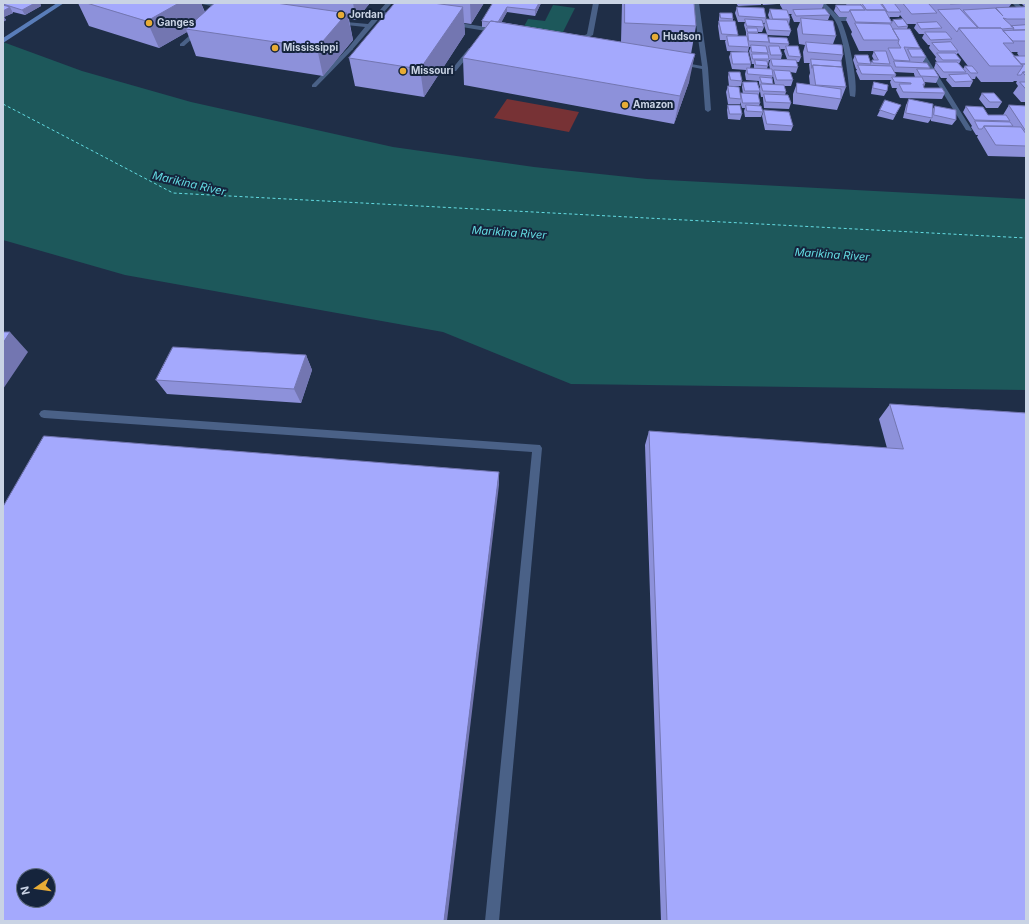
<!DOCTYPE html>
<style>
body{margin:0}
#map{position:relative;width:1029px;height:924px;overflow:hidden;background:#1f2e47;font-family:Inter,sans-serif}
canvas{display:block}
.frame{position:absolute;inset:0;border:4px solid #c9d3e4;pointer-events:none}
.north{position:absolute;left:16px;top:868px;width:40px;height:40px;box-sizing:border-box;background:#15243c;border:1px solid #5d6a7f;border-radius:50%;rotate:257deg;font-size:11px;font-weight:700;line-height:16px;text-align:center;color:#c9d3e4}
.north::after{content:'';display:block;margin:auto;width:14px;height:18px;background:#e7ac36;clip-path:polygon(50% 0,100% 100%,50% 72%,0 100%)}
</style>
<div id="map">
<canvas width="1029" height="924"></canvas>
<div class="frame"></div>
<div class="north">N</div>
</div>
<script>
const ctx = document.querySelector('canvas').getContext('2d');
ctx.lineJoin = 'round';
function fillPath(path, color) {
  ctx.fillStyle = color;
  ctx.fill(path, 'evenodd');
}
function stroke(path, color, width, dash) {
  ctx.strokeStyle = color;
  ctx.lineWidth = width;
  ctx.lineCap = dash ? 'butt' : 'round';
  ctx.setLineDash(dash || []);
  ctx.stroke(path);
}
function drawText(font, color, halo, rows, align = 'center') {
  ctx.font = font + ' Inter,sans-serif';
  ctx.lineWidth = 4;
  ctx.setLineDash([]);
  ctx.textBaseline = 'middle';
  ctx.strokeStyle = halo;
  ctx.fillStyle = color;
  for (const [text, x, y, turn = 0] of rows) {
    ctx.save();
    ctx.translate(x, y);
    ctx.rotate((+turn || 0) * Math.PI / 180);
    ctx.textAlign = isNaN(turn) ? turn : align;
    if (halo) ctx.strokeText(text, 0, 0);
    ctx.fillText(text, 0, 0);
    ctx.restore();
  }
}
fillPath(new Path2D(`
 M507 99 579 112 569 132 494 118Z`), '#773235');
fillPath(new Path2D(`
 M553 5 575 8 561 36 522 30 528 19 545 21Z
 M3 42 82 71 191 102 393 147 534 167 647 179 1026 199V390L571 384 443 332 125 275 3 240Z`), '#1d585b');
stroke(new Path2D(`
 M3 104 173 193 1026 238`), '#64dce3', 1, [3, 2.5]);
fillPath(new Path2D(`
 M197 3H211L229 7 226 9Z
 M386 3H392L384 12 401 15V17L382 15 352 50H348V48L365 27 337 24 334 22 335 21 368 24Z
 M593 3H599L593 35 577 43H573V41L587 34Z
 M693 3H699L708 68 711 110 708 112 705 110 702 69 677 64 680 62 702 66Z
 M452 22 487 27 500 33 497 35 486 31 450 25V23Z
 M198 28 203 29 184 46H180V44Z
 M469 48 474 49 456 71H452V69Z
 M44 410 540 445 542 448 499 921H485L532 452 44 418 41 417 39 414 41 411Z`), '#4a6187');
fillPath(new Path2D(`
 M819 3H825L839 17H859L862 19 859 21H841C848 34 859 83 855 97L850 96C848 78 844 33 834 19 830 13 824 9 819 3Z
 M1012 3H1018L1026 12V17Z
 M916 47 921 48 972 130 971 131 966 130 915 48Z
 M348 48 353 49 316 87H312V85Z`), '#4a6187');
fillPath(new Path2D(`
 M57 3H64L3 43V38Z`), '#597db9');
fillPath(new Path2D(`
 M3 3H40L41 6 25 15 13 12V13L4 17 6 20 3 22Z
 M78 3H201L205 12 215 3H370L356 20 349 19 353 40 323 76 196 56 187 32 159 48 89 26Z
 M395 3H484L471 24 464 23 465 34 424 97 355 86 349 58Z
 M493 3H541L535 16 507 12 501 22 621 42 622 3H694L696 26 691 54 689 82 674 124 464 85 463 58 486 27H482V21Z
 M736 3H761V5L738 6Z
 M762 3H777V4L763 5Z
 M778 3H824L822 9 830 15 828 20 836 36 833 44 843 55 841 62 846 87 837 110 793 104V94L797 83 810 85 809 76 810 73 809 64 810 63H804L803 52 805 45 799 44 797 29 800 22H794L791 15 792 14H789L790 19 789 25 791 31 789 36 767 35 768 40 769 37 789 44 788 46 801 57 799 62H796L798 67 796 73 790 72 793 80 791 86H784L786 92 785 95 791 103 789 109 764 108 763 99V97H761L760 91 758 96 760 103 759 106 763 112 761 117H745L744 111 745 108H742L740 102V104H728L726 92 728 86 741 96V93L743 94 742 87 743 82 759 90 760 87 759 83V81L746 80 745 74 746 70 732 69 729 57 731 52 751 64 750 68 754 69V64H752L749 51 751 47H749L748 52 727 51 725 41 726 40H720L718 26 719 21V18L720 13 733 19V21L738 35 737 36H746V32L744 25 745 22H738L735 13 737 7 766 18 765 23H763L764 27 762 32H758V33L767 34 764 25 766 19 770 20 768 15 770 9 783 10 780 5V4ZM780 49H785L784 51 787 59H781L782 55ZM769 60H770L769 64 770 69H767ZM773 76 775 85H773L772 78Z
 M833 3H861L860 5 862 3H1012L1009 7 1026 8V102H1021L1013 93 1018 86 1016 83 1017 81H1014L1013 82H981L976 76 975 79H971L973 81 970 87H952L946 80 947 78H941L934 68 936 62H937L935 59 936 57 929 48 930 45H928L922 38 924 34H919L914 28 916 24H907L900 15 899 17H889L892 22 893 20 908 26 907 29 920 48V49L926 57 923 62 930 68 929 69 939 77 936 83 924 82 925 84 924 87V88L945 93 942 99 900 98 896 90 897 88H892L890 82 891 80H860L856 71 857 69H856L853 60 855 55 871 63 872 60H874L872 56 874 51H859L851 34 852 32 846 20 847 17H839L834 11 836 5H846L847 3 834 4ZM1010 52H1018L1017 53 1019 56H1014ZM958 53 968 66H965L963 69 959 64 961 60 956 55ZM894 72 914 73V74L915 77H895L896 75Z
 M1021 3H1026V8Z
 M729 72 742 81 741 86H729L728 77Z
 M874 82 887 91 884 96 871 94 872 88Z
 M982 93 1002 102 998 108H986L979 99Z
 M909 99 932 110 935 106 956 120 952 125 931 121V119L928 123 903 118 906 105Z
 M728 105 742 114 740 120 728 119 727 110Z
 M901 105 893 120 877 116 880 110Z
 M1009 105 1026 106V157L988 156 977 137 978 135H976L971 127 972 126 963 112 966 106 988 115H1003Z
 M764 110 793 126 791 131 765 130 762 116Z
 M306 355 312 370 301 403 167 394 156 380Z
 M890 404 1026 413V921H661L645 445 649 431 887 448 879 419Z`), '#8d91da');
fillPath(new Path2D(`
 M35 3H40L41 6 25 15 22 10Z
 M179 3H201L207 19 186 29 187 32 159 48 147 21Z
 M353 3H370L356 20Z
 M470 3H484L471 24Z
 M539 3H541L535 16V10Z
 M10 7 13 13 4 17 6 20 3 22V11Z
 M463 7 465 34 424 97 420 69Z
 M507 7V12L498 29V23Z
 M347 13 353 40 323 76 317 48Z
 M695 54 689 82 674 124 680 96Z
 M10 332 28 352 3 389V343Z
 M306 355 312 370 301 403 294 389Z
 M499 472V485L447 921H444Z`), '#7376b1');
const building = new Path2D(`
 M3 3H35L22 10 3 4Z
 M87 3H179L147 21Z
 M215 3H276L347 13 317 48 186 29Z
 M395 3H433L463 7 420 69 349 58Z
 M493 3H539L535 10 507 7 498 22 491 21 490 22 482 21Z
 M625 3H694L696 26 625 23Z
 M862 3H880L887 12 885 10H867Z
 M882 3H894L901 12H888Z
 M903 3H928L937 13 912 14Z
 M949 3H973L951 4Z
 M3 5 10 7 3 11Z
 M836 5H861L865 10H850L849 12H841Z
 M737 7 764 8 766 18 739 16Z
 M1025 7 1026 8V19H1007L1003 18 1014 28 1002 29 1001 28H979L963 10 995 8 1003 16 996 8Z
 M770 9 787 10 790 19H773Z
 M825 9 830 15 796 16 793 10Z
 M960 9 978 28H959L957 32 938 10Z
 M850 10H885L892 23 856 22Z
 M720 13H732L733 19 721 18Z
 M801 18 833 21 836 36 803 34Z
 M745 19 762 20 764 27 747 26Z
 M766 19 787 20 791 31 769 30Z
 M903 19 908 26 898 27 893 20Z
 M491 21 695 54 680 96 463 58Z
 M719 21H735L738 35 722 34Z
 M937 22 942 28 921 29 917 23Z
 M855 23 890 24 899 40H864Z
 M1026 25V30H1013L1014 28 1011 26Z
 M747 28H757L758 32H748Z
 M959 28H1001L1014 43H1003L1023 66H990Z
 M893 29H910L920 48 904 47 910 61 894 60 888 48H901L898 43 899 40Z
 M1026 30V41H1013L1003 31Z
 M925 32H946L952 39 931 40Z
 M748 33 767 34 769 42 749 41Z
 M727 36H747L749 47 729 46Z
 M769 37 787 38 789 44 770 43Z
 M806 42 842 45 843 55 808 52Z
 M951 42 958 51H939L932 43Z
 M751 45 766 46 768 53 752 52Z
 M769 46H779L782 55H771Z
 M786 46H798L801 57 789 56Z
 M908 49H921L926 57H912Z
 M874 51H886L890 64 873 63 872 60H878Z
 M731 52H748L751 64H733Z
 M937 53H955L961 60H943Z
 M752 54H768L769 59H753Z
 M855 55H868L871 64 858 63Z
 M1014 56H1026V64H1021Z
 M771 59 796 60 798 67 773 66Z
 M811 59 841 61 842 67 813 65 812 68Z
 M755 60 767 61 768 66 756 65Z
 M894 61 927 63 930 68 896 67Z
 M936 62H957L966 72H944Z
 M1021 64H1026V72H1023L1021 75H1017L1023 66Z
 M813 65 842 67 846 87 816 85Z
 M858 65 891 66 896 75 862 74Z
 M965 66H972L978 73H971Z
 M747 68 772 69 773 76 748 74Z
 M917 69H934L939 77 921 76Z
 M774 70 790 71 793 80H777Z
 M729 72H740L742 81 731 80Z
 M1023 72H1026V76Z
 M968 74 973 81 955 82 949 75Z
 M760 77 772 78 773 84 762 83Z
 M892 77H922L925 84H923L924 88H942L945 93 903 92 899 84H911V83L895 82Z
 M743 82H757L760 91H745Z
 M874 82 888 85 887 91 873 88Z
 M1020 82H1026V89Z
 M797 83 841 89V99L797 93Z
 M761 84 784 85 786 92 763 91Z
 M728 86 739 87 741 99 730 98Z
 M741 93 758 94 760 103H743Z
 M982 93H994L1002 102H990Z
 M764 94 788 95 791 103 766 102Z
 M909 99 933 104 932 118 906 113Z
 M885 100 901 105 895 115 880 110Z
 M728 105H740L742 114H730Z
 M746 105 761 106 763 112 747 111Z
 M1009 105 1026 106V131Z
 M935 106 956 110V120L934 115Z
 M966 106 983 107 988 115H1006L1010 121 975 120Z
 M764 110 789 112 793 126 767 124Z
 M975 121 1010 122 1013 126H984L982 129H979Z
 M984 126 1021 127 1026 134V146L996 145Z
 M3 332H10L3 343Z
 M173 347 306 355 294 389 156 380Z
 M890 404 1026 413V921H667L649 431 903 449Z
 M44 436 499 472 444 921H3V507ZM24 876H48V900H24Z`);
fillPath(building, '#a4a9fd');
stroke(building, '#7376b1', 1);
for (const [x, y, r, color] of [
 [341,15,4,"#e7ac36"],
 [149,23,4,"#e7ac36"],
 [655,37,4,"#e7ac36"],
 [275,48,4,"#e7ac36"],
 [403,71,4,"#e7ac36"],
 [625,105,4,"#e7ac36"]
]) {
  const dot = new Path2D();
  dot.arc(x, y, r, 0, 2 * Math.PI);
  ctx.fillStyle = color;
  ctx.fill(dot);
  stroke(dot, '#15243c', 1.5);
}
drawText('bold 10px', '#c9d3e4', '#15243c', [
 ["Jordan",349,15],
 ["Ganges",157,23],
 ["Hudson",663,37],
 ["Mississippi",283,48],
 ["Missouri",411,71],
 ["Amazon",633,105]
], 'left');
drawText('italic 11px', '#64dce3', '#15243c', [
 ["Marikina River",189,184,13],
 ["Marikina River",509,233,4],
 ["Marikina River",832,255,4]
]);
</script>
